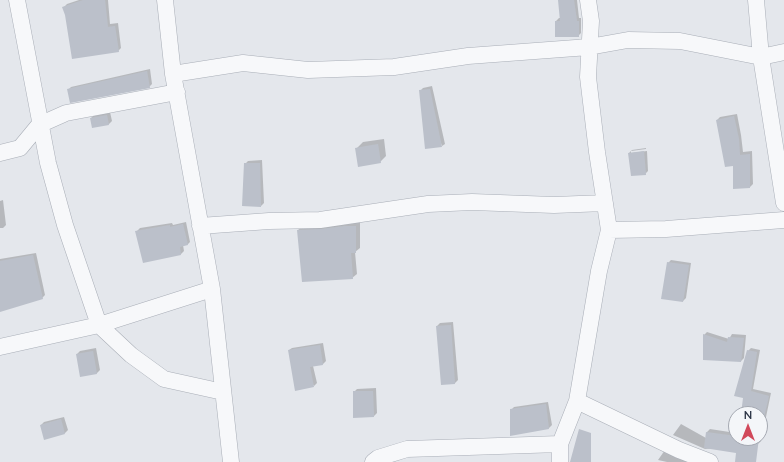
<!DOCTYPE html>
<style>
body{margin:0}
#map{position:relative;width:784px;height:462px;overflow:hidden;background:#e4e7ec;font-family:Lato,sans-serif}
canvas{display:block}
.north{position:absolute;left:728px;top:406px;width:40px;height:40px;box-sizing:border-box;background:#f4f6f9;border:1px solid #a4a8b1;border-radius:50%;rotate:0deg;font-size:11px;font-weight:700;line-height:16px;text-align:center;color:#2b3445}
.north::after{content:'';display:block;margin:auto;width:14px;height:18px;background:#d1495b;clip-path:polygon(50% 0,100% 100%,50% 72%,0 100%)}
</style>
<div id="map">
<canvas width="784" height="462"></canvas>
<div class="north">N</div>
</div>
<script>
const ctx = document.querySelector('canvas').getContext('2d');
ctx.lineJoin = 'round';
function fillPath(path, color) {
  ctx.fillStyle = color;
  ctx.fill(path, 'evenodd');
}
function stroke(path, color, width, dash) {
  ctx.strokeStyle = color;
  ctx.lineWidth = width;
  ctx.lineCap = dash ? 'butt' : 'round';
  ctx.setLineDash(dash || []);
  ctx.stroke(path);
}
fillPath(new Path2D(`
 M79 0H108L110 24 118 23 121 48 118 51 64 7 67 4Z
 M559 0H577L579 18H581V33L578 36 556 21 559 18H561Z
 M150 69 152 84 149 87 68 90 71 87Z
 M432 86 445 144 442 146 420 91 423 88Z
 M110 112 112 121 109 124 93 127 91 118 94 115Z
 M737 114 741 135 743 152 752 151 753 184 750 187 717 120 720 117Z
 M384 139 386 156 380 162 357 148 363 142Z
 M646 148V149L631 151V153L647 151 648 171 645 174 629 153 632 150Z
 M262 160 264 203 261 206 245 164 248 161Z
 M3 200 6 225 3 228H0V201Z
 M186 222 190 242 187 245H183L184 251 181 254 144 262 137 231 140 228 172 223 173 225Z
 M350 222H360V248L355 252 357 274 352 278 298 230 303 226Z
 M36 253 45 295 42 298 0 303V259Z
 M671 260 691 263 686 298 683 301 668 263Z
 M453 322 458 380 455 383 442 384 437 326 440 323Z
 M707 332 729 339 732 334 746 335 744 358 741 361 704 335Z
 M323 343 326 361 323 364 313 366 317 383 314 386 289 350 292 348Z
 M96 348 100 370 97 373 81 376 77 354 80 351Z
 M751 348 760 350 753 389 771 393 761 441 758 444 705 449 673 435 681 424 706 438 707 432 710 429 736 433V438H760V414H742L748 351Z
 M376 388 377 413 374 416 354 392 357 389Z
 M548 402 552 425 549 428 511 435V410L514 407Z
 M64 417 68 430 65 433 45 438 41 425 44 422Z
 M665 450 694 462H667L658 460Z`), '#0003');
fillPath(new Path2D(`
 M83 0H105L108 27 115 26 119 52 72 59 65 15 62 7Z
 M558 0H574L577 21H579V37H555V21H560Z
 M147 71 150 88 70 103 67 89Z
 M430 89 442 147 425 149 419 90Z
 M107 115 109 125 92 128 90 118Z
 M734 116 739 139 740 155 750 154V188L733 189V166L725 167 716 120Z
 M378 144 381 163 358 167 355 148Z
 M644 151 646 175 631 176 628 153Z
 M244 163H260L261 207 242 206Z
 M183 224 188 245 180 247 181 255 143 263 135 231 170 225V227Z
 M345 226H356V253H351L353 279 302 282 297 230 321 229Z
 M33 255 43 299 0 312V261Z
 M667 262 689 265 683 302 661 299Z
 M451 325 455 384 441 385 436 326Z
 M703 334 727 342 728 337 744 338 741 362 703 360Z
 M320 345 323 365 310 367 314 387 295 391 288 350Z
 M747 350 757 352 751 391 769 396 760 434V414H741L743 398 734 396Z
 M93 351 97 374 80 377 76 354Z
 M353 391H373L374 417 353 418Z
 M546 404 549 429 510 436V409Z
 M61 419 65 434 44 440 40 425Z
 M579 429 591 433V462H570Z
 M706 432 736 436V438H759L756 462H735L736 453 704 448Z`), '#bbc0ca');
const street = new Path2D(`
 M17 0 48 163 65 225 99 325 131 355 164 379 223 392
 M165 0 173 74 212 289 231 462
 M588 0 591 21 588 77 597 152 609 230 666 229 784 220
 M756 0 761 57 784 203
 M173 74 243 63 308 70 394 67 468 56 589 47 628 40 680 41 761 57 784 52
 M0 153 20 148 39 125 66 113 177 92
 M200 226 269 221 320 220 428 204 472 202 554 205 605 203
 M0 347 99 325 212 289
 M577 401 679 450 710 462
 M373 462 378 458 407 449 560 444
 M560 462V444L577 401 599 271 609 230`);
stroke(street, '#a9aeb7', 17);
stroke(street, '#f7f8fa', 16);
</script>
